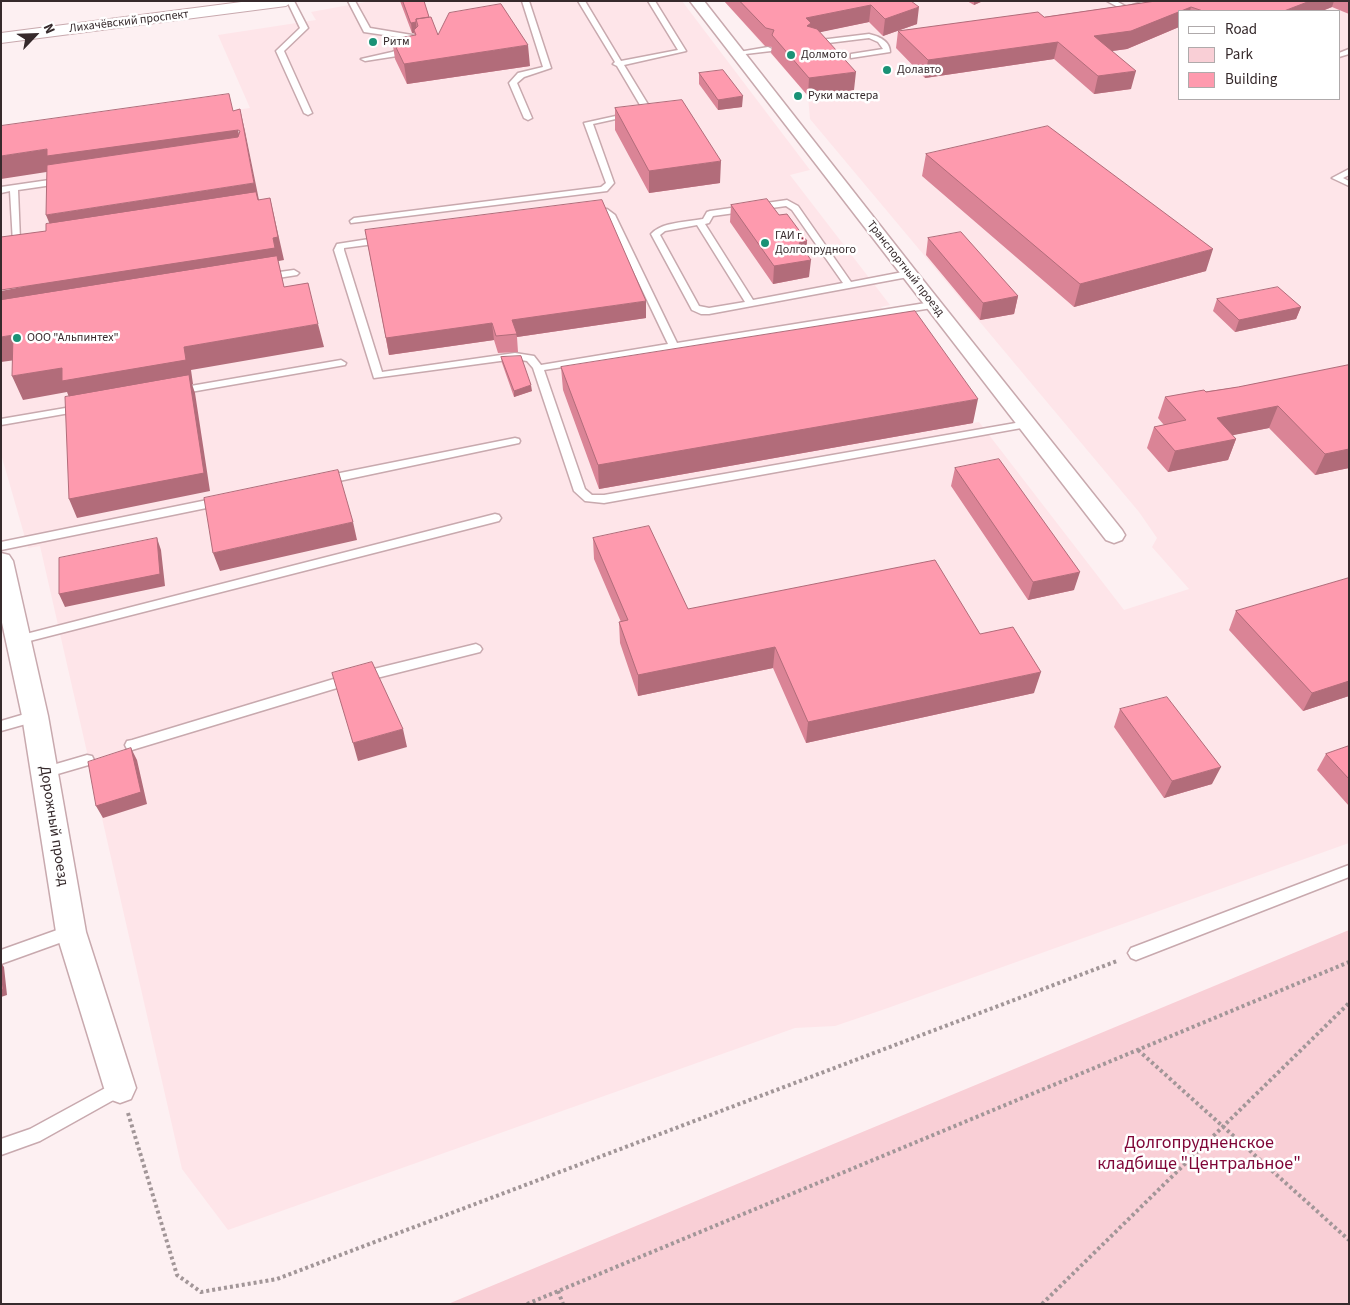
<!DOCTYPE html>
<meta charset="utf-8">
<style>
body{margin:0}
#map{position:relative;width:1350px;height:1305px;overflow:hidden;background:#fdf0f2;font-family:"Source Sans 3",sans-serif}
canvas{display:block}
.frame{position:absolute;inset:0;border:2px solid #362a2c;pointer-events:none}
.legend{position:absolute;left:1178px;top:10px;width:162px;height:90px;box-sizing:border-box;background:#fff;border:1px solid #afaaab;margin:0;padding:6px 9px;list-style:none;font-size:15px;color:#362a2c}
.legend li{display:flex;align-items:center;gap:10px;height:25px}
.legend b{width:25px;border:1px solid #afaaab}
.north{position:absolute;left:10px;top:10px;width:50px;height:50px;-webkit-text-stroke:4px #fff;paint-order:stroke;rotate:66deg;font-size:14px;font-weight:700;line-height:20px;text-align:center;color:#362a2c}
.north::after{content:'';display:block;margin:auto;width:18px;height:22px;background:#362a2c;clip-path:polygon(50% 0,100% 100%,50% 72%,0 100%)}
</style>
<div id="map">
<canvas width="1350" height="1305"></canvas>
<div class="frame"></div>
<ul class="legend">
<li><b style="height:6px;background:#fff"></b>Road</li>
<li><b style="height:14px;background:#f9cfd6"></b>Park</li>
<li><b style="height:14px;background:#fe9aae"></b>Building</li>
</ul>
<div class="north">N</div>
</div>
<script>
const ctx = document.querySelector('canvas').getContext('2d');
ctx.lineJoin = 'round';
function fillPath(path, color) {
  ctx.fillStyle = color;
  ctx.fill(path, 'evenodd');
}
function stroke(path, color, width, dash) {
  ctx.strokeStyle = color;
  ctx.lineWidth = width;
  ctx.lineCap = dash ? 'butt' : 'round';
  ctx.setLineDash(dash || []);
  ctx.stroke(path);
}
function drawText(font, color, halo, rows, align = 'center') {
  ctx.font = font + ' "Source Sans 3",sans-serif';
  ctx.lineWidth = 5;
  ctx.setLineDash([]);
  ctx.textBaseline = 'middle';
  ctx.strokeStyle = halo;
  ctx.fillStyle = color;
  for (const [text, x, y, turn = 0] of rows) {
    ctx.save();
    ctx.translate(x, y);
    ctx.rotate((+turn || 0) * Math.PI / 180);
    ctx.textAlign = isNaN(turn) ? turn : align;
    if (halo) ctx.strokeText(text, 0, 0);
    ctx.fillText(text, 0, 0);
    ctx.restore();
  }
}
fillPath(new Path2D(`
 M371 1H682L810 170 790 175 890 305 881 307 890 321 973 423 979 422 1124 610 1189 589 1152 547 1157 538 1139 512 810 119 808 96 724 1H1349V843L885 1009 835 1026 795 1028 228 1230 182 1169 40 546 28 548 1 454V143L250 108 218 35 316 20 311 12ZM1179 11H1339V99H1179Z`), '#fee5e9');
fillPath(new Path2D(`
 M1349 930V1304H448Z`), '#f9cfd6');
const lane = new Path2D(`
 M287 1H294L308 28 284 51 312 113 308 115 304 113 276 51 300 28Z
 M348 1H355L370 28 412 35 426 33 430 35 412 39 364 32Z
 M522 1H529L551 68 524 77 517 83 532 118 528 120 524 118 509 83 518 73 543 67Z
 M578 1H585L621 61 678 50 648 1H655L686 51 624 65 652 111 593 124 614 183 607 191 351 223 350 221 354 218 601 187 606 183 584 123 643 110 617 66 613 64 615 62Z
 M1107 1H1116L1127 7 1145 1H1155L1127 12Z
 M869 34C878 36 890 41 890 52L851 58V54L883 49 878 42 869 38 812 45 808 43 812 41Z
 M408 46H411V50L397 56 365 61 361 59 392 52Z
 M768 47 772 49 771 51 737 55 733 53Z
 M1349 49V54L1339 57V53Z
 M1349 169V175L1343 178 1349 181V186L1332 178Z
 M63 178 67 181 66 183 18 190 20 240 29 244 25 247 13 243 10 191 1 193V187Z
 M787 200 798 206 851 282 908 271 913 274 908 277 709 314H701L692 310 651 234C662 222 686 222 703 219L707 212 710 211ZM786 206 792 210 843 283 753 300 705 224 709 223 713 216ZM697 225 745 302 709 308 699 306 660 235 665 231Z
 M607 209 615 215 677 343 932 302 937 305 932 308 544 370 585 489 592 495H604L1027 421 1032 424 1027 427 604 503 585 501 574 491 533 368 527 361 515 359 374 378 334 250 337 244 382 237 386 240 382 243 344 248V250L382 372 515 353 534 356 541 365 668 344 607 216 590 215 586 212 590 209Z
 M294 270 299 273 297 275 265 280 260 277 265 274Z
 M341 360 346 363 345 365 179 394 174 391 179 388Z
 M83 405 87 406V410L1 425V419Z
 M515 438 519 439 520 441 519 443 325 484 319 480 325 476Z
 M222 497 228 501 226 504 1 550V542Z
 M495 514 499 515 501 518 499 521 18 644 12 640 18 636Z
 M476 644 480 646 482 649 480 652 337 688 132 750 127 749 125 745 127 741 132 740 337 678Z
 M35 711 40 712 42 716 40 720 1 731V721Z
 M87 755 92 756 94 760 92 764 44 778 39 777 37 773 39 769Z
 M1349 865V877L1136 960 1131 958 1128 953 1131 948Z
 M71 925 76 927 78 932 76 937 1 964V950Z
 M120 1080 126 1083 128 1088 126 1093 40 1141 1 1155V1139L30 1129Z`);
const street = new Path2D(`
 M690 1H704L915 270 1122 530 1125 535 1122 540 1114 543 1106 540Z
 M1 553 9 555 13 561 48 716 86 932 136 1088 131 1099 120 1103 109 1099 104 1088 56 932 22 716 1 618Z`);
const secondary = new Path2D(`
 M249 1H293L286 6 1 43V33Z`);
stroke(lane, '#c8a9ae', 3);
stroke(street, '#c8a9ae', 3);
stroke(secondary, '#c8a9ae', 2);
stroke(new Path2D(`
 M1138 1050 1349 1240
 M128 1113 177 1275 201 1292 277 1279 1117 961
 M558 1291 563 1304
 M527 1304 1349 962
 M1042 1304 1349 1003`), '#a29698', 4, [3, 3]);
fillPath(lane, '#fff');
fillPath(street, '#fff');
fillPath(secondary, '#fff');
fillPath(new Path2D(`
 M400 1H424L429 17 438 35 530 66 407 84 395 59 392 39 415 36 414 33H412Z
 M724 1H911L917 24 883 36 869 22 819 32 854 90 808 96 771 53 772 47 765 46Z
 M967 1H983L974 5Z
 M1148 1H1349V14L1332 7 1322 11H1179V27L1127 49 1112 51 1131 89 1094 94 1054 59 925 78 896 48 898 31 1044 17 1148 2Z
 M699 73 742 107 718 110 699 84Z
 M615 108 720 183 649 193 615 130Z
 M926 154 1206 271 1074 307 922 176Z
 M731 205 779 215 807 241 806 253 809 277 773 284 730 222Z
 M365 230 646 318 517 337 518 352 498 353 494 340 389 355Z
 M928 238 1018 296 1014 314 980 320 926 255Z
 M1217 299 1301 307 1296 319 1235 332 1213 311Z
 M501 357 532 391 514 397 502 363Z
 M1349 365V468L1315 475 1269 428 1232 435 1236 439 1228 460 1168 472 1147 448 1154 427 1164 425 1158 418 1165 397 1238 387Z
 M561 367 973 423 599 489 563 390Z
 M955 468 1074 590 1028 600 951 486Z
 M593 538 688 609 980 634 1034 693 806 743 773 668 638 696 620 643 619 622H621L594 559Z
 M1349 578V696L1303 711 1229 630 1236 611Z
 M1120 709 1212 784 1164 798 1114 727Z
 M1349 746V806L1317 770 1326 754Z`), '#da8496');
fillPath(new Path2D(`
 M974 1H983L974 5Z
 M1310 1H1334L1332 7 1322 11H1284Z
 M871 5 869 22 807 35 806 18Z
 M919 7 917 24 883 36 885 19Z
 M1191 7 1190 11H1180Z
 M1179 12V27L1127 49 1090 54 1094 36Z
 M416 22 417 32 414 30V33H412L411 23Z
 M1058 42 1054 59 925 78 928 60Z
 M528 45 530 66 407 84 404 64Z
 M1136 71 1131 89 1094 94 1098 76Z
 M856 72 854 90 808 96 809 78Z
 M743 96 742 107 718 110V100Z
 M240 109 245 131 260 205 55 237 46 215 254 183Z
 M238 130 243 151 53 171 1 179V156L47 149Z
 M721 161 720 183 649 193V171Z
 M270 198 284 260 1 315V291L273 238Z
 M807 241 806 258 799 243Z
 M1213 249 1206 271 1074 307 1080 284Z
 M811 260 809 277 773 284 774 266Z
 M1018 296 1014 314 980 320 983 303Z
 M646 301V318L517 337 512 320Z
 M1301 307 1296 319 1235 332 1239 320Z
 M492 323 494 340 389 355 386 338Z
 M318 324 324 347 191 370 193 384H192L195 393 210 491 77 518 69 499 72 405 67 392 23 400 12 376Z
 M13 335 23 359 1 362V337Z
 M531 385 532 391 514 397V391Z
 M978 399 973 423 599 489 598 465Z
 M1278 406 1269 428 1209 440 1217 418Z
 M1236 439 1228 460 1168 472 1175 451Z
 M1349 449V468L1315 475 1325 454Z
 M353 522 357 540 220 571 213 553Z
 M157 538 161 550 165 586 65 607 59 594Z
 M1080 572 1074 590 1028 600 1033 582Z
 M775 647 773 668 638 696V675Z
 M1041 672 1034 693 806 743 808 722Z
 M1349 681V696L1303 711 1312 693Z
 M403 729 407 747 358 761 353 743Z
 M131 748 137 760 147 804 103 818 96 806Z
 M1221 767 1212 784 1164 798 1172 781Z
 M1 963 4 967 7 995 1 997Z`), '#b26c7a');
const building = new Path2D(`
 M403 1H424L429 17 416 19V22L411 23Z
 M740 1H911L919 7 885 19 871 5 806 18 811 23 807 26 817 29 856 72 809 78 772 35 774 30 766 28Z
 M1156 1H1310L1284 11H1203L1191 7 1131 31 1094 36 1136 71 1098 76 1058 42 928 60 898 31 1038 12 1044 17Z
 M501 4 528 45 404 64 392 39 416 35 414 30 418 26 416 19 431 17 438 35 449 13Z
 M723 70 743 96 718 100 699 73Z
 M229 94 233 111 240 109 254 183 46 215 47 165 238 137 240 131 238 130 47 156V149L1 156V126Z
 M682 100 721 161 649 171 615 108Z
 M1048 126 1213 249 1080 284 926 154Z
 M256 192 258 200 270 198 278 237 273 238 275 248 1 290V237L46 231V224Z
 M767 199 779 215 787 214 807 241 799 243 811 260 774 266 731 205Z
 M602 200 646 301 512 320 517 334 496 336 492 323 386 338 365 230Z
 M961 232 1018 296 983 303 928 238Z
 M277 256 284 287 308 283 318 324 184 347 186 360 62 381V368L12 376 13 335 1 337V300Z
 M1278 287 1301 307 1239 320 1217 299Z
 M915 311 978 399 598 465 561 367Z
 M521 356 531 385 514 391 501 357Z
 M1349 365V449L1325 454 1278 406 1217 418 1236 439 1175 451 1154 427 1186 420 1165 397 1204 390 1206 392 1238 387Z
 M189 375 204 473 69 499 65 397Z
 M999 459 1080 572 1033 582 955 468Z
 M338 470 353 522 213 553 204 498Z
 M649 526 688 609 935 560 980 634 1013 627 1041 672 808 722 775 647 638 675 619 622 628 620 593 538Z
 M157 538 160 574 59 594V558Z
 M1349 578V681L1312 693 1236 611Z
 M372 662 403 729 353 743 332 673Z
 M1167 697 1221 767 1172 781 1120 709Z
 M1349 746V779L1326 754Z
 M131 748 141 792 96 806 88 762Z
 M1 970 3 989 1 990Z`);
fillPath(building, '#fe9aae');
stroke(building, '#b26c7a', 1);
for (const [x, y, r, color] of [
 [373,42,5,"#1a9276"],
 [791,55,5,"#1a9276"],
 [887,70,5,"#1a9276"],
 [798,96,5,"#1a9276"],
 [765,243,5,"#1a9276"],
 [17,338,5,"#1a9276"]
]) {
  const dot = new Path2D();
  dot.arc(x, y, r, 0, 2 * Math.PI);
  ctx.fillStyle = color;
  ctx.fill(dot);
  stroke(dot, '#fff', 2);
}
drawText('12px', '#362a2c', '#fff', [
 ["Лихачёвский проспект",129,22,-7],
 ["Транспортный проезд",905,269,52]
]);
drawText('12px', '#362a2c', '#fff', [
 ["Ритм",383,42],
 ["Долмото",801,55],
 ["Долавто",897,70],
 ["Руки мастера",808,96],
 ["ГАИ г.",775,236],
 ["Долгопрудного",775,250],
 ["ООО \"Альпинтех\"",27,338]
], 'left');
drawText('15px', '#362a2c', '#fff', [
 ["Дорожный проезд",53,826,81]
]);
drawText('18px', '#7f0536', '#fff', [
 ["Долгопрудненское",1199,1144],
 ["кладбище \"Центральное\"",1199,1165]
]);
</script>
